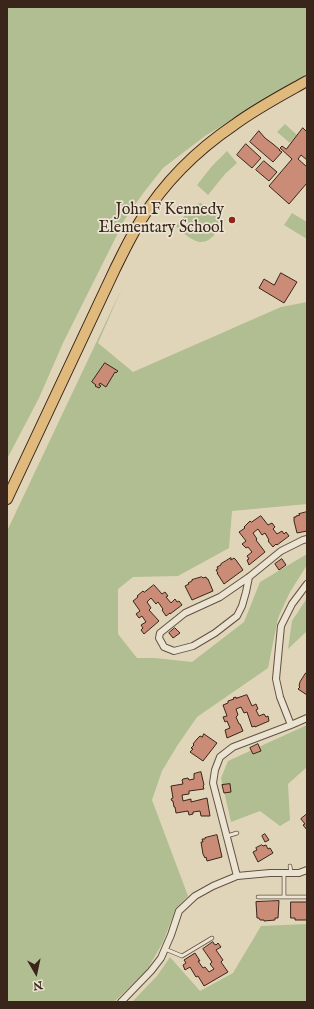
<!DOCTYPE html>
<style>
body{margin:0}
#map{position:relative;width:314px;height:1009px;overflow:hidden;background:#e0d5b9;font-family:"IM FELL English",serif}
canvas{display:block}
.frame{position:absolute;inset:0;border:8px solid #3a251a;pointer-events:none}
.north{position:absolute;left:16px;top:953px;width:40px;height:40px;-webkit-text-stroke:3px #ebe4d2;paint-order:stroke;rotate:171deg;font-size:11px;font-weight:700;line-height:16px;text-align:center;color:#3a251a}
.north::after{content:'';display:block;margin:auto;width:14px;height:18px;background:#3a251a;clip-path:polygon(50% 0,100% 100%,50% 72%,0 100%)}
</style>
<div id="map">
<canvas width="314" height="1009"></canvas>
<div class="frame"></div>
<div class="north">N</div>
</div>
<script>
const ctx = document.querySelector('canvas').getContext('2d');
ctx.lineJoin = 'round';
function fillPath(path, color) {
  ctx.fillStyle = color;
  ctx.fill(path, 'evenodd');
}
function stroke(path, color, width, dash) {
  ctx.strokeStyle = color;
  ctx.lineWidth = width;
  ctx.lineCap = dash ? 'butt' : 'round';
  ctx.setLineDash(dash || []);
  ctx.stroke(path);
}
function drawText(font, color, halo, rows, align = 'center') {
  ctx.font = font + ' "IM FELL English",serif';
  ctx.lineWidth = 3.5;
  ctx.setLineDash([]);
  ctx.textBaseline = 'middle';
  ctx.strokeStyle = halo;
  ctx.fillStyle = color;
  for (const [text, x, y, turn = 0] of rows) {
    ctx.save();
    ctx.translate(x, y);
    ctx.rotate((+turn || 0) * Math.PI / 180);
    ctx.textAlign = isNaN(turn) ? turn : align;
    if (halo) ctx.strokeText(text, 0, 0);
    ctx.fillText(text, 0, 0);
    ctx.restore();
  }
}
fillPath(new Path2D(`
 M7 7H307V74L205 136 163 168 144 192 125 219 63 343 39 398 7 459Z
 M285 124 297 135 290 143 277 132Z
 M227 151 237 163 225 174 208 195 197 185 212 166Z
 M201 203 225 220C218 230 209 248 194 240 187 237 181 231 176 226L193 205Z
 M292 213 307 222V231L304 235 307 232V239L284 225Z
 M122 288 98 343 133 372 281 307 307 302V504L232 511 229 548 178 576 133 577 118 589V634L137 658H155L192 662 244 622 260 582 307 554V565L290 592 278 618 268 668 197 717 177 746 162 771 152 800 188 896 176 908 163 942 147 970 114 1002H7V531Z
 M307 598V631L288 649 292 621Z
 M307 725V767L288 784 290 820 280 826 260 811 231 822 221 778 228 761Z
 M307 924V1002H132L157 976 170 957 200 991 233 973 261 926Z`), '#b0be91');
const building = new Path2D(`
 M303 128 307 132V160L301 155 298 159 307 167V183L289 204 269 186 292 159 280 148 282 146 286 149Z
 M259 131 265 138 273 144 280 150H279L282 152 273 162 250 142Z
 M246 144 261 158 252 168 237 155Z
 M264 161 277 172 269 181 256 170Z
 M281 273 297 282 284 303 259 288 264 279 274 285Z
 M105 363 118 371 116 373 115 372 106 387 100 383 99 385 101 386 99 388 95 386 96 385 92 382Z
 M307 512V531L297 533 294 521V517H296V516L300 515 299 514Z
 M261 516 268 525 272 523 275 527 273 529 277 534 282 531 284 534 286 532 289 536 277 545 276 544 273 547 268 541 269 540 265 533 262 535 258 529 253 533 257 539 256 540 265 552 249 565 247 560 249 559 247 556 252 552 248 547 246 548 242 544 246 541 239 532 245 528 244 527 250 521 251 522Z
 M231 558V560L234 558 236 560 243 570 224 584 217 573H218L216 570 218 569 217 567 221 565V564Z
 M282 559 286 565 279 570 275 564Z
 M202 577 203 578 206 577 207 579H208L213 591 192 600 185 586 189 584 188 583 192 581V580Z
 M154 585 162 594 165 592 168 596 166 597 171 603 175 599 177 602 179 601 182 605 170 614V613L166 616 162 610 163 609 158 602 156 604 151 598 147 602 151 608 149 610 159 621 144 634 141 630 143 628 141 625 146 622 142 616 139 618 136 614 140 611 133 601 138 597 137 596 143 591 144 592Z
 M175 628 180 633 173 638 169 633Z
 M306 673H307V695L298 689 300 687 299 686 300 682Z
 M247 695 252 706 256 704 258 709 256 710 259 716 264 714 266 717 268 716 269 721 255 727V726L252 727 247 712 244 713 241 707 236 709 238 715 236 717 239 724H240L243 731 227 738 225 730 230 728 227 721 225 722 223 717 227 716 223 705 228 703V701L234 699 233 698 236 697V698Z
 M204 734 217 743 203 761 190 752 193 749 191 748 194 745 193 744 197 739 200 736 202 737Z
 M258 744 261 751 253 754 250 748Z
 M201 772 204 785 203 786 204 789 189 791V794L182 795 183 801 191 799V802L207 798 210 816H201L200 811 193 812V814L189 815 188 811 176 813 175 807H174L173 801H172L171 799 173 798 171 786 183 784 182 780 183 779 188 778 189 780 194 779V774Z
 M230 784 231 792 224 793 222 785Z
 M307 814V830L303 825 305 824 301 819Z
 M265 834 269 840 265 842 262 836Z
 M217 835 222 857 207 861 206 857 205 858 203 854 201 842H203L202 839H205V838Z
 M262 845 263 846 266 845 268 849 270 848 273 853 258 862 253 852 257 850 256 848Z
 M279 901 278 918H275V920L264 921V920H260L259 918H257L256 902Z
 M291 902H307V920H295V918H291Z
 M213 942 214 944 216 945 218 943 221 947 216 950 223 960 221 962 228 972 204 986 198 976 196 977 190 967 185 970 183 965 186 963 184 960 195 953 200 961H198L203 968 205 967 209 972 214 969 210 964 212 962 203 949Z`);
fillPath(building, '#ca8b77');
stroke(building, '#3a251a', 1);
const service = new Path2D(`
 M227 836 237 833
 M290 866 291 873
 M258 897H284V873
 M284 897H307
 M165 949 182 956 212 938`);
const minor = new Path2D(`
 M249 577 246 592 242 606 237 616 215 633 193 646 174 651 164 647 159 638 160 633 185 613 220 597 249 577 281 551 303 540 307 539
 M291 725 307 718
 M237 876 213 783 215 770 220 757 233 747 291 725 280 697 276 679 281 626 292 604 307 584
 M121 1002 151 971 161 958 171 935 179 911 195 896 213 886 237 876 270 873H299L307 870`);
const primary = new Path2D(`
 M7 499 115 269C123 253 131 236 141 220 164 183 197 150 234 125 257 108 282 95 307 81`);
stroke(service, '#645142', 4.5);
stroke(minor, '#645142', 8);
stroke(primary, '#3a251a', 12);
stroke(service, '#ebe4d2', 3);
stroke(minor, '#ebe4d2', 6);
stroke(primary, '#e0ba7c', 10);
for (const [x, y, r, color] of [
 [232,220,4,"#8f2418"]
]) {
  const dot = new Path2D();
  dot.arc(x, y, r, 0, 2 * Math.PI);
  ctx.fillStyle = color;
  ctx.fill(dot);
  stroke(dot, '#ebe4d2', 1.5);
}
drawText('16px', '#3a251a', '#ebe4d2', [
 ["John F Kennedy",224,211],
 ["Elementary School",224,229]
], 'right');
</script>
